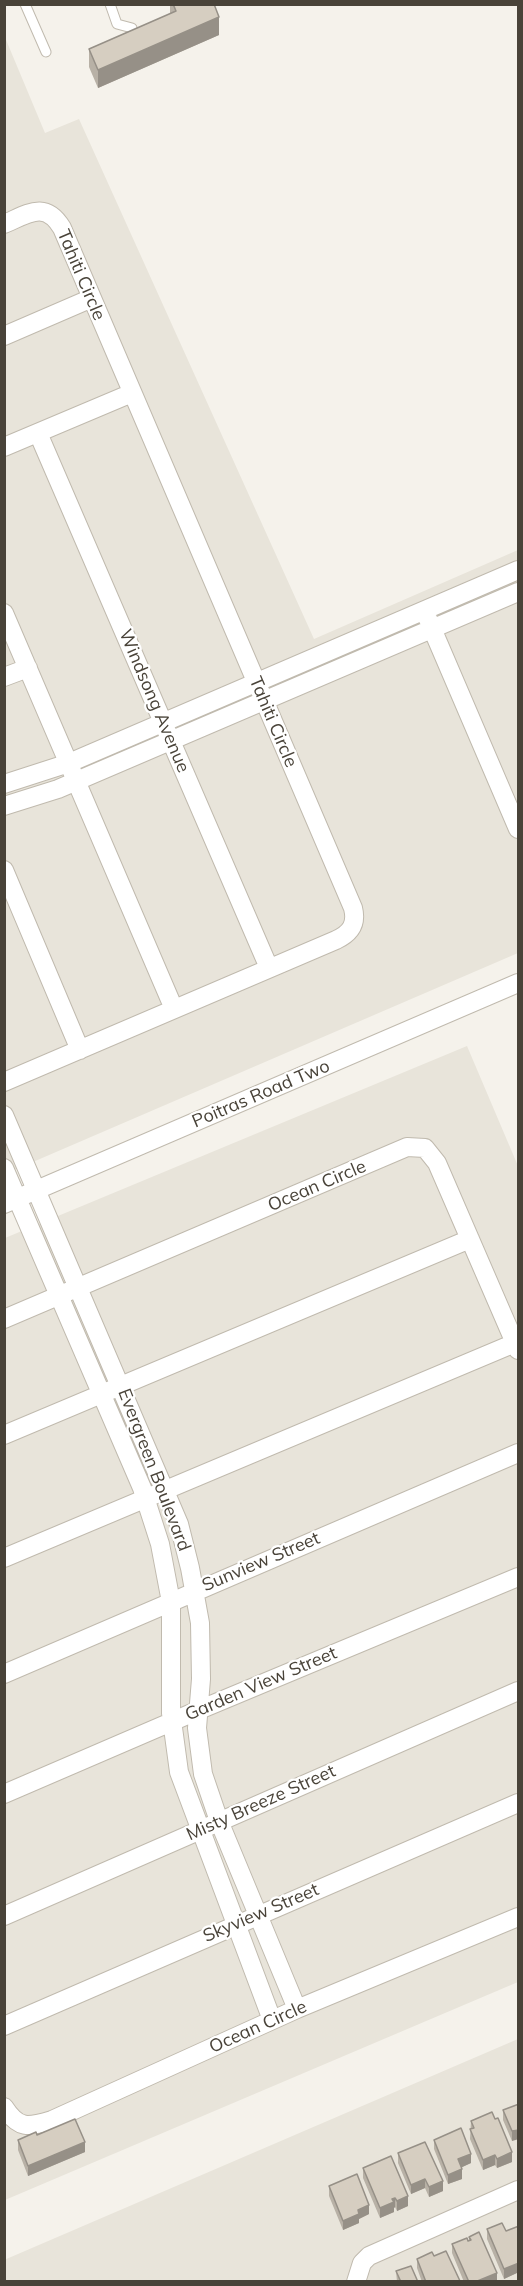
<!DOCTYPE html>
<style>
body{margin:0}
#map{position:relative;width:523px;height:2286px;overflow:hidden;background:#f5f2eb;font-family:Mulish,sans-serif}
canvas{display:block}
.frame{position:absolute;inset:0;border:6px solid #494339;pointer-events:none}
</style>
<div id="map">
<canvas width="523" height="2286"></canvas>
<div class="frame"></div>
</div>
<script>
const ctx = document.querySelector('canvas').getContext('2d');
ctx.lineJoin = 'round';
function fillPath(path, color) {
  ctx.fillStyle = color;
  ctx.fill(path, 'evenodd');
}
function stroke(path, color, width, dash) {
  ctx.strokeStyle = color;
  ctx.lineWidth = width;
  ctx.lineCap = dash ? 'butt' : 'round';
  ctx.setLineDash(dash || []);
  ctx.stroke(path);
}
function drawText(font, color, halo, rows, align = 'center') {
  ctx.font = font + ' Mulish,sans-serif';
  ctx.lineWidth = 4.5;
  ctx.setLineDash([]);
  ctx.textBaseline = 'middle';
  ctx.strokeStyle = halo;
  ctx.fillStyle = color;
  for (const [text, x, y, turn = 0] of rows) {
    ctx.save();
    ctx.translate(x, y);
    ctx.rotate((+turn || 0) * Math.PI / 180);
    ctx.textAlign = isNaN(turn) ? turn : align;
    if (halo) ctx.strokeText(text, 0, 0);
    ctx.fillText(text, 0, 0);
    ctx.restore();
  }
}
fillPath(new Path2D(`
 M4 35 45 133 79 119 314 639 518 550V953L5 1174Z
 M467 1046 518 1166V1982L5 2200V1238Z
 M518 2039V2281L5 2282 4 2260Z`), '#e8e4da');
const service = new Path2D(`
 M25 4 46 52
 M110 4 117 24 132 28`);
const minor = new Path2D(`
 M4 224C28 214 45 200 62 228L353 908C357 924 351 933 336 940L4 1082
 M4 336 92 298
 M38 433 269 968
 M4 447 132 393
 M4 613 174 1009
 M428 619 518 829
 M4 677 28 668
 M4 784 69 763 518 570
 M4 806 58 789 518 592
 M4 870 80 1050
 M4 1115 179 1524 190 1568 200 1623 201 1679 197 1728 203 1774 219 1821 297 2009
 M4 1168 142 1488 160 1544 171 1602V1713L179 1772 272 2020
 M4 1204 518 983
 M4 1319 407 1147 425 1148 437 1163 518 1350
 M4 1435 470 1239
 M4 1558 515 1343
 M4 1674 518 1453
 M4 1794 199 1710 518 1577
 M4 1916 518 1691
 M4 2026 518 1803
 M4 2107C19 2130 28 2127 52 2120L297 2009 518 1917
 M356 2282 362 2263 369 2256 518 2190`);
stroke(service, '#c0baae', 11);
stroke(minor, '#c0baae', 20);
stroke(service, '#fff', 9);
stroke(minor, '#fff', 18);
fillPath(new Path2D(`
 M170 4H214L219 35 98 88 89 67V49L170 14Z
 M519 2104 512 2141 503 2120V2110Z
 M471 2121 512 2162 497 2168 495 2165 483 2170 470 2139Z
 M37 2135 85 2152 28 2176 18 2150V2140Z
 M434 2140 471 2163 462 2167V2179L448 2184 434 2149Z
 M398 2153 443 2191 429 2197 425 2188 411 2194 398 2163Z
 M363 2168 408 2206 397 2211 395 2207 394 2208V2212L380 2218 363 2178Z
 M329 2186 369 2214 359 2219V2223L343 2230 329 2196Z
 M519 2226V2272L504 2279 487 2239V2229L506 2231Z
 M469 2237 497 2282H464L452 2253V2244L468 2241H469Z
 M434 2256 460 2282H422L417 2268V2259Z
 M396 2271 418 2282H397Z`), '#b8b1a6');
fillPath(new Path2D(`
 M219 17V35L98 88V70Z
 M519 2130V2139L512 2141V2131Z
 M85 2142V2152L28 2176V2166Z
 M512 2152V2162L497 2168V2159Z
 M471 2154V2163L458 2169V2159Z
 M495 2155V2165L483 2170V2160Z
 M462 2169V2179L448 2184V2175Z
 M425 2179V2188L411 2194V2185Z
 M443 2181V2191L429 2197V2187Z
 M408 2196V2206L397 2211V2201Z
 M395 2198V2207L394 2208V2212L380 2218V2208Z
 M369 2205V2214L359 2219V2223L343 2230V2221L358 2210Z
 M519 2263V2272L504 2279V2269Z
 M497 2273V2282H475Z`), '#969087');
const building = new Path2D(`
 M173 4H214L219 17 98 70 89 49 176 11Z
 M519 2104V2130L512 2131 503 2110Z
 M492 2112 495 2119 498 2118 512 2152 497 2159 495 2155 483 2160 470 2129 474 2128 471 2121Z
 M75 2119 85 2142 28 2166 18 2140 36 2132 37 2135Z
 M461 2128 471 2154 458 2159 462 2169 448 2175 434 2140Z
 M425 2142 443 2181 429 2187 425 2179 411 2185 398 2153Z
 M391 2156 408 2196 397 2201 395 2198 392 2199 394 2202 380 2208 363 2168Z
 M357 2174 369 2205 358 2210 359 2214 343 2221 329 2186Z
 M502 2223 506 2231 519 2226V2263L504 2269 487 2229Z
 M479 2232 497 2273 475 2282H469L452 2244 467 2238 468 2241 471 2240 469 2237Z
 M446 2251 460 2281 426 2282 417 2259 432 2252 434 2256Z
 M411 2266 418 2282H401L396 2271Z`);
fillPath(building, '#d6cec1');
stroke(building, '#969087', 1.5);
drawText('18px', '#494339', '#fff', [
 ["Tahiti Circle",81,275,67],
 ["Windsong Avenue",154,701,67],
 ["Tahiti Circle",273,722,67],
 ["Poitras Road Two",261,1094,-23],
 ["Ocean Circle",317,1186,-23],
 ["Evergreen Boulevard",154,1470,69],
 ["Sunview Street",261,1562,-23],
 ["Garden View Street",261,1684,-23],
 ["Misty Breeze Street",261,1803,-24],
 ["Skyview Street",261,1913,-23],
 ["Ocean Circle",258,2027,-24]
]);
</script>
